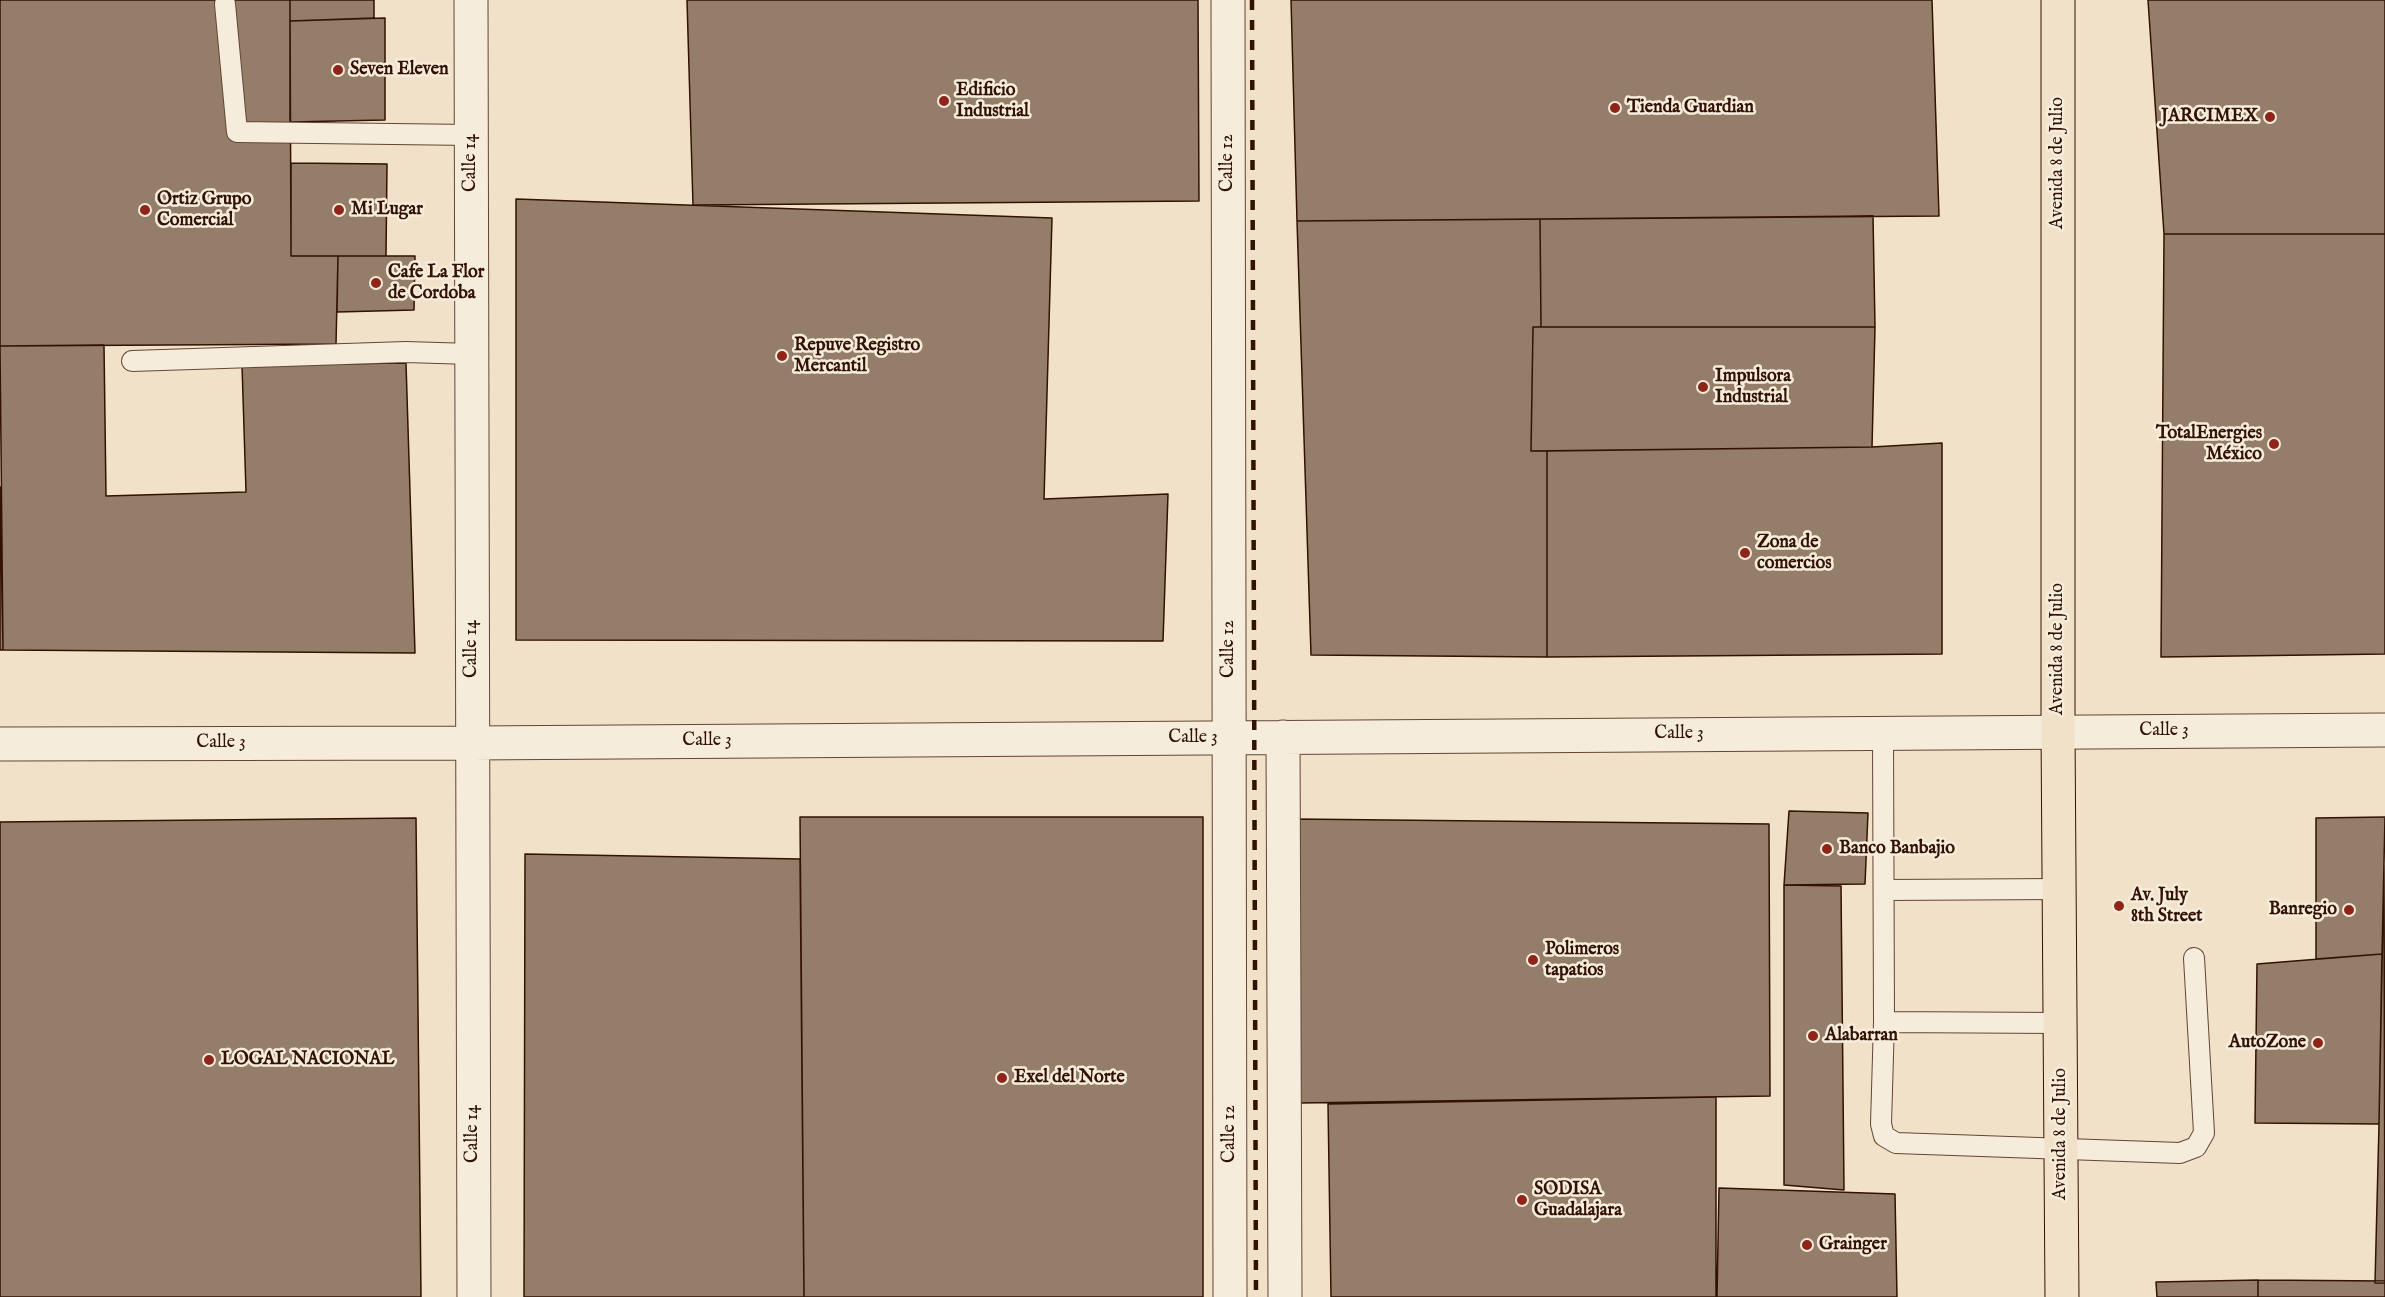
<!DOCTYPE html>
<meta charset="utf-8">
<style>
body{margin:0}
canvas{display:block;background:#f1e1c8}
</style>
<canvas width="2385" height="1297"></canvas>
<script>
const ctx = document.querySelector('canvas').getContext('2d');
ctx.lineJoin = 'round';
function fillPath(path, color) {
  ctx.fillStyle = color;
  ctx.fill(path, 'evenodd');
}
function stroke(path, color, width, dash) {
  ctx.strokeStyle = color;
  ctx.lineWidth = width;
  ctx.lineCap = dash ? 'butt' : 'round';
  ctx.setLineDash(dash || []);
  ctx.stroke(path);
}
function drawText(font, color, halo, rows, align = 'center') {
  ctx.font = font + ' "IM FELL English",serif';
  ctx.lineWidth = 5;
  ctx.setLineDash([]);
  ctx.textBaseline = 'middle';
  ctx.strokeStyle = halo;
  ctx.fillStyle = color;
  for (const [text, x, y, turn = 0] of rows) {
    ctx.save();
    ctx.translate(x, y);
    ctx.rotate((+turn || 0) * Math.PI / 180);
    ctx.textAlign = isNaN(turn) ? turn : align;
    if (halo) ctx.strokeText(text, 0, 0);
    ctx.fillText(text, 0, 0);
    ctx.restore();
  }
}
const building = new Path2D(`
 M0 0H290L291 256H338L336 344 0 346Z
 M290 0H374V18L290 21Z
 M687 0H1198L1199 201 693 205Z
 M1291 0H1932L1939 216 1297 221Z
 M2148 0H2385V234H2164Z
 M385 18V120L290 122V21Z
 M291 163 387 164 386 256H291Z
 M516 199 1052 218 1044 499 1168 494 1163 641 516 640Z
 M1873 216 1875 327H1541L1540 219Z
 M1540 219 1541 327H1533L1531 451H1547V657L1311 655 1297 221Z
 M2164 234H2385V654L2161 657Z
 M338 256H415L414 310 337 312Z
 M1533 327H1875L1872 447 1531 451Z
 M104 345 106 496 246 492 242 365 406 363 415 653 3 650 0 346Z
 M1942 443V654L1547 657V451L1872 447Z
 M0 487 3 650H0Z
 M1789 811 1868 813 1865 884 1784 885Z
 M800 817H1203V1297H804Z
 M2385 817 2382 954 2316 959V818Z
 M416 818 421 1297H0V822Z
 M1294 819 1769 824 1770 1096 1300 1103Z
 M525 854 800 859 804 1297H524Z
 M2384 865 2385 1283H2375L2379 1124Z
 M1784 885 1841 886 1844 1190 1784 1185Z
 M2382 954 2379 1124 2255 1123 2257 964Z
 M1716 1097V1297H1331L1328 1104Z
 M1719 1188 1895 1194 1897 1297H1717Z
 M2258 1280V1297H2157L2156 1282Z
 M2258 1280 2385 1281V1297H2258Z`);
fillPath(building, '#957e69');
stroke(building, '#321203', 1.5);
const service = new Path2D(`
 M225 4 237 132 471 135
 M132 361 406 352 471 354
 M1883 732 1884 1022 1881 1124 1884 1136 1896 1143 2180 1153 2196 1147 2204 1133 2194 958
 M1884 890 2059 889
 M1884 1022 2060 1023`);
const minor = new Path2D(`
 M471 0 474 1297
 M1228 0 1230 1297
 M1283 737 1285 1297
 M0 744 472 743 2385 730`);
const primary = new Path2D(`
 M2058 0V731L2062 1297`);
stroke(service, '#624634', 22);
stroke(minor, '#624634', 35);
stroke(primary, '#321203', 35);
stroke(service, '#f6ecdb', 20);
stroke(minor, '#f6ecdb', 33);
stroke(primary, '#f1e1c8', 33);
stroke(new Path2D(`
 M1252 0 1256 1297`), '#321203', 4.5, [10, 10]);
for (const [x, y, r, color] of [
 [338,70,6,"#8f2418"],
 [944,101,6,"#8f2418"],
 [1615,108,6,"#8f2418"],
 [2270,117,6,"#8f2418"],
 [145,210,6,"#8f2418"],
 [339,210,6,"#8f2418"],
 [376,283,6,"#8f2418"],
 [782,356,6,"#8f2418"],
 [1703,387,6,"#8f2418"],
 [2274,444,6,"#8f2418"],
 [1745,553,6,"#8f2418"],
 [1827,849,6,"#8f2418"],
 [2119,906,6,"#8f2418"],
 [2349,910,6,"#8f2418"],
 [1533,960,6,"#8f2418"],
 [1813,1036,6,"#8f2418"],
 [2318,1043,6,"#8f2418"],
 [209,1060,6,"#8f2418"],
 [1002,1078,6,"#8f2418"],
 [1522,1200,6,"#8f2418"],
 [1807,1245,6,"#8f2418"]
]) {
  const dot = new Path2D();
  dot.arc(x, y, r, 0, 2 * Math.PI);
  ctx.fillStyle = color;
  ctx.fill(dot);
  stroke(dot, '#f6ecdb', 2);
}
drawText('bold 18px', '#321203', '#f6ecdb', [
 ["Seven Eleven",350,70],
 ["Edificio",956,91],
 ["Industrial",956,112],
 ["Tienda Guardian",1627,108],
 ["JARCIMEX",2258,117,"right"],
 ["Ortiz Grupo",157,200],
 ["Comercial",157,221],
 ["Mi Lugar",351,210],
 ["Cafe La Flor",388,273],
 ["de Cordoba",388,294],
 ["Repuve Registro",794,346],
 ["Mercantil",794,367],
 ["Impulsora",1715,377],
 ["Industrial",1715,398],
 ["TotalEnergies",2262,434,"right"],
 ["México",2262,455,"right"],
 ["Zona de",1757,543],
 ["comercios",1757,564],
 ["Banco Banbajio",1839,849],
 ["Av. July",2131,896],
 ["8th Street",2131,917],
 ["Banregio",2337,910,"right"],
 ["Polimeros",1545,950],
 ["tapatios",1545,971],
 ["Alabarran",1825,1036],
 ["AutoZone",2306,1043,"right"],
 ["LOGAL NACIONAL",221,1060],
 ["Exel del Norte",1014,1078],
 ["SODISA",1534,1190],
 ["Guadalajara",1534,1211],
 ["Grainger",1819,1245]
], 'left');
drawText('18px', '#321203', '#f6ecdb', [
 ["Calle 14",471,163,-90],
 ["Calle 12",1228,163,-90],
 ["Avenida 8 de Julio",2058,163,-90],
 ["Calle 14",472,649,-90],
 ["Calle 12",1229,649,-90],
 ["Avenida 8 de Julio",2058,649,-90],
 ["Calle 3",2164,731],
 ["Calle 3",1679,734],
 ["Calle 3",1193,738],
 ["Calle 3",707,741],
 ["Calle 3",221,743],
 ["Calle 14",473,1134,-90],
 ["Calle 12",1230,1134,-90],
 ["Avenida 8 de Julio",2061,1134,-90]
]);
</script>
